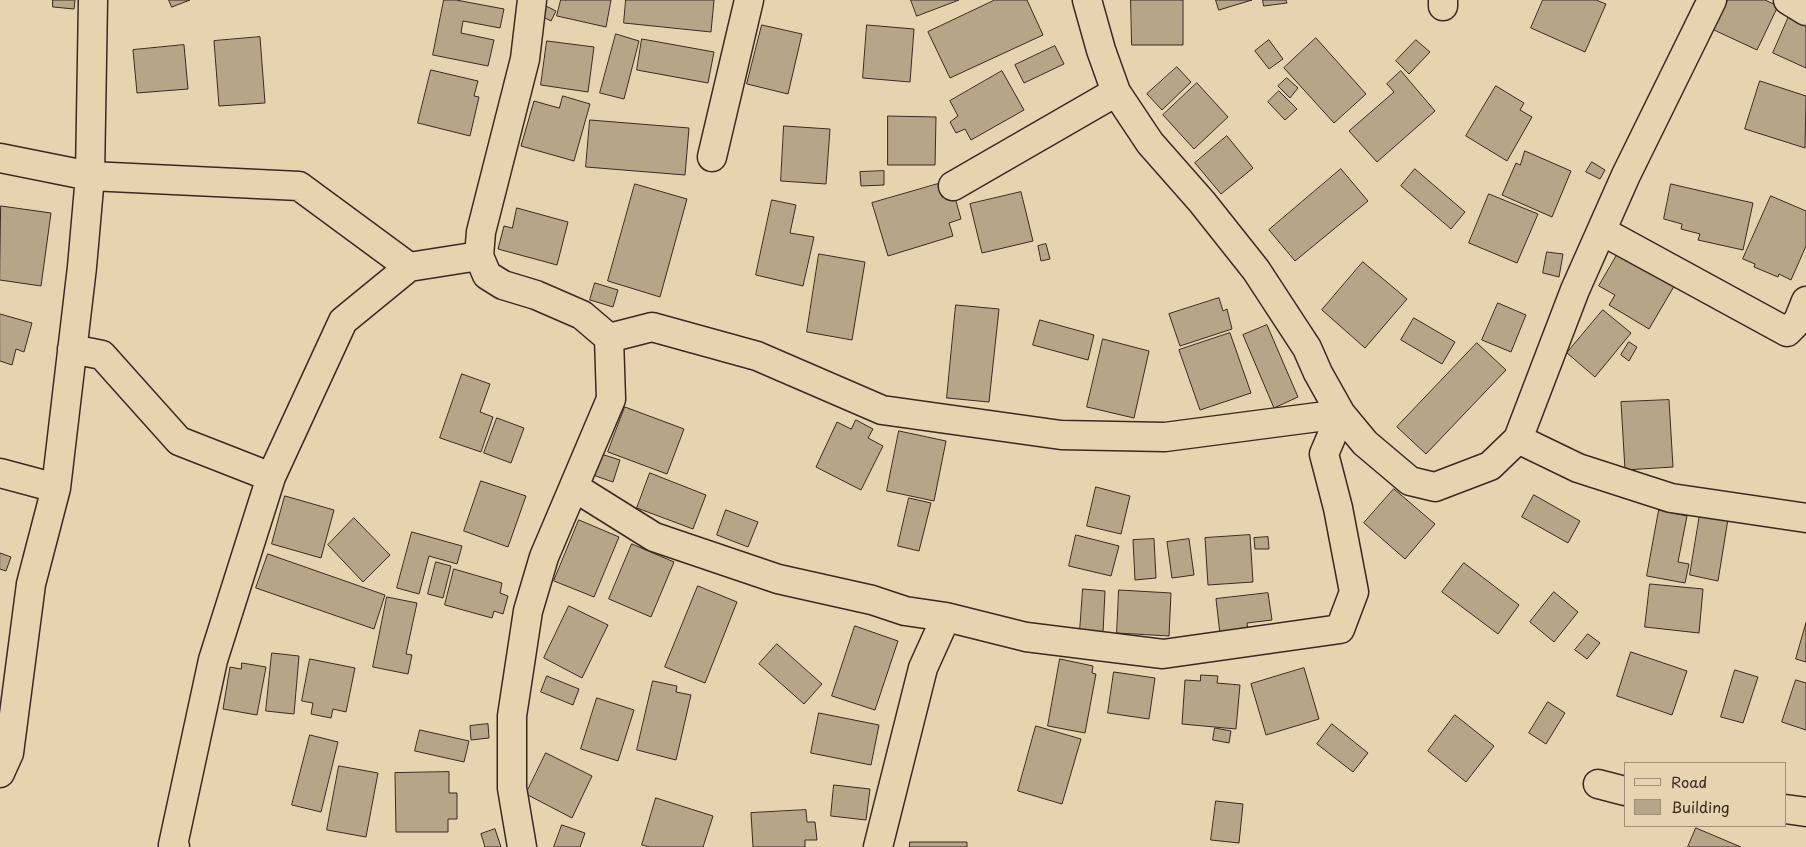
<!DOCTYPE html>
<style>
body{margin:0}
#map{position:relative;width:1806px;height:847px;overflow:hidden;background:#e6d4b1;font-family:"Playpen Sans",sans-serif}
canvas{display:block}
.legend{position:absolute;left:1624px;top:762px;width:162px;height:65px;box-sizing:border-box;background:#e6d4b1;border:1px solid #a29076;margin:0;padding:6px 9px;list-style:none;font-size:15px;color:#3b2a1e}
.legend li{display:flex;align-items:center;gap:10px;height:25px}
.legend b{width:25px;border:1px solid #a29076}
</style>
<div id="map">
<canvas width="1806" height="847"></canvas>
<ul class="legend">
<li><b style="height:6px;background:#e6d4b1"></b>Road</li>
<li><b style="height:14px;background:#b7a588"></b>Building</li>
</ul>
</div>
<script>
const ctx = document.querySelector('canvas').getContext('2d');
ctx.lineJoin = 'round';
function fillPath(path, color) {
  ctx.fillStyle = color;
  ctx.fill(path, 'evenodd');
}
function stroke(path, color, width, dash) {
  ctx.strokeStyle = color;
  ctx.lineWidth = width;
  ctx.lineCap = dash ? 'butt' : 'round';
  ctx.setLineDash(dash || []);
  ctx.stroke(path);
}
const building = new Path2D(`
 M53 0H75L74 9 53 7Z
 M169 0H190L172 7Z
 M444 0H456L504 9 500 28 463 21 461 33 494 40 488 66 433 55Z
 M561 0H611L606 27 557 16Z
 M626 0H714L711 32 624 23Z
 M911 0H959L917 16Z
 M995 0H1027L1043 35 950 78 928 32Z
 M1131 0H1183V45H1132Z
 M1216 0H1252L1219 10Z
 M1263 0H1286L1287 3 1264 6Z
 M1543 0H1596L1606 4 1585 52 1531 28Z
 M1728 0H1765L1778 6 1757 50 1714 30Z
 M544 5 556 11 551 21 539 15Z
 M1790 14 1806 21V68L1773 53Z
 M762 25 802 34 788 94 747 84Z
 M867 25 914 29 910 82 863 78Z
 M616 34 639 41 624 99 600 93Z
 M260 37 265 103 219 106 214 41Z
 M1316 38 1366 94 1334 123 1284 68Z
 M642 39 714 52 708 83 637 70Z
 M1269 40 1283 59 1269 69 1255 51Z
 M1416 40 1430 52 1409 74 1396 61Z
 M547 41 594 47 588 92 541 85Z
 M184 45 188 89 137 93 133 50Z
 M1055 46 1064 64 1024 83 1015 65Z
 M1177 67 1191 82 1162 110 1147 94Z
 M431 70 478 81 474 96 479 97 470 136 418 123Z
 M1002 71 1024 110 971 140 965 129 956 133 950 122 958 116 950 101Z
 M1401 71 1435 111 1377 162 1349 131 1394 92 1387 84Z
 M1287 78 1298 88 1290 98 1278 86Z
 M1760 81 1806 96 1805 148 1745 129Z
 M1197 83 1228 117 1194 149 1163 115Z
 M1496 86 1524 103 1520 110 1532 117 1507 161 1466 136Z
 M1279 91 1297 109 1285 120 1268 102Z
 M563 96 590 104 574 161 521 146 534 101 559 108Z
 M888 116 936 117 935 165H888Z
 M590 120 689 128 685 175 586 167Z
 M784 126 830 129 826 184 781 181Z
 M1227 136 1253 168 1221 194 1195 163Z
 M1525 151 1571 171 1552 217 1502 195 1516 163 1520 165Z
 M1592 162 1605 170 1600 179 1586 172Z
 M1341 169 1368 201 1295 261 1269 230Z
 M1415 169 1465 212 1451 229 1401 186Z
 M884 171V185L861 186 860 172Z
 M635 184 687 199 660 297 608 281Z
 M938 184 942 197 954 194 961 219 949 223 953 236 888 256 872 203Z
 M1671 184 1753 203 1743 250 1698 240 1700 234 1681 229 1682 224 1664 219Z
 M1021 192 1033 241 982 253 970 204Z
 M1489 194 1538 214 1517 263 1469 243Z
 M1771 196 1806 211V246L1791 280 1779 274 1778 277 1754 267 1755 264 1743 259Z
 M772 200 796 205 790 233 814 237 803 286 756 275Z
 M1 206 51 213 41 286 0 280Z
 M517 208 568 222 557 265 498 249 504 226 512 228Z
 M1046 244 1050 259 1041 261 1038 246Z
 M1547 252 1563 254 1559 277 1543 273Z
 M819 254 865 262 852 340 807 332Z
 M1617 255 1637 267 1639 262 1676 283 1649 329 1609 305 1615 295 1599 286Z
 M1363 262 1407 299 1365 348 1322 310Z
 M595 283 618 290 613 307 590 300Z
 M1219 298 1223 311 1227 309 1232 329 1180 346 1169 314Z
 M1498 303 1526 315 1511 352 1482 340Z
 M956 305 999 309 989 402 947 398Z
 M1603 310 1631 333 1595 377 1567 353Z
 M0 314 32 323 24 352 16 349 12 365 0 361Z
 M1414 318 1455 342 1442 364 1401 340Z
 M1040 320 1094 335 1088 360 1033 345Z
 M1267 325 1298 397 1274 408 1243 335Z
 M1230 333 1251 393 1200 410 1179 350Z
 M1103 339 1149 351 1134 418 1087 407Z
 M1629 342 1637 347 1629 361 1621 355Z
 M1477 343 1506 370 1426 454 1397 427Z
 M462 374 490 384 480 412 493 417 481 452 440 438Z
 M1669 400 1673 467 1625 470 1621 402Z
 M625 407 684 429 667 474 608 452Z
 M497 418 524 428 511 463 484 453Z
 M856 420 873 429 868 438 883 446 861 490 816 467 837 422 851 429Z
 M899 431 946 441 934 501 887 491Z
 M601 454 620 460 613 482 593 475Z
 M650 473 706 495 693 529 637 508Z
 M481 481 526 496 508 547 464 531Z
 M1096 487 1130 496 1121 534 1087 526Z
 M1394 489 1435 524 1405 559 1364 523Z
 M1534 495 1580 521 1568 543 1522 517Z
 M285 496 334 510 321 558 272 544Z
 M909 498 931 503 919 551 898 546Z
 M726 510 758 522 748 547 717 535Z
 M1659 510 1687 516 1678 562 1689 564 1685 583 1647 576Z
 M1700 514 1728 519 1718 581 1690 575Z
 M354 518 390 555 363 582 328 545Z
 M579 520 619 537 594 597 554 581Z
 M412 532 462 546 457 564 429 556 419 594 397 588Z
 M1076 535 1119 546 1111 576 1069 566Z
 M1250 535 1253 582 1208 585 1205 538Z
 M1268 537 1269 549H1255L1254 538Z
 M1154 539 1156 578 1135 580 1133 540Z
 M1189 539 1194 575 1172 578 1167 542Z
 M632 544 674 562 651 617 609 599Z
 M0 553 11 557 6 571 0 569Z
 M268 554 385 595 374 629 256 588Z
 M436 562 451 566 443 598 428 594Z
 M1464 563 1519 605 1498 634 1442 592Z
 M454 569 502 583 500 593 508 596 503 614 494 611 492 618 445 605Z
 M1650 584 1703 589 1699 633 1645 627Z
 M698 586 737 602 705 683 665 667Z
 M1083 589 1105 591 1103 633 1080 631Z
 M1119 590 1171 593 1169 636 1117 633Z
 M1554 592 1578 612 1554 642 1530 622Z
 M1268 593 1272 620 1247 623 1248 631 1220 634 1216 599Z
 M387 597 417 603 406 654 412 655 408 674 373 667Z
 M569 606 608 625 582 678 544 658Z
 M1806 623V662L1796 659Z
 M855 626 898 641 875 710 832 696Z
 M1588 634 1600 643 1587 659 1575 650Z
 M777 644 822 684 804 704 759 664Z
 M1631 652 1687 671 1672 715 1617 696Z
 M272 653 299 656 294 714 266 711Z
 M310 659 355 668 346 712 333 709 331 718 311 714 313 703 302 701Z
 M1060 659 1093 666 1092 673 1096 674 1085 733 1048 726Z
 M242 663 266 667 257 715 223 709 230 667 241 669Z
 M1304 668 1319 719 1266 735 1251 684Z
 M1735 670 1758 677 1743 723 1721 717Z
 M1114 672 1155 678 1149 719 1108 713Z
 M1201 675 1218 676 1217 683 1240 685 1236 729 1182 724 1185 680 1200 681Z
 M547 676 579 689 573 705 541 692Z
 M1796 680 1806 683V730L1782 722Z
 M653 681 677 686 676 692 691 695 676 760 637 750Z
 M597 698 634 710 618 761 581 749Z
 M1548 702 1565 713 1546 744 1529 733Z
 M819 713 879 725 871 765 811 753Z
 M1455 715 1494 746 1466 782 1428 751Z
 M488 724 489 738 471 740 470 726Z
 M1332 724 1368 753 1353 772 1317 744Z
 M1036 726 1081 739 1062 804 1018 791Z
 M1215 728 1231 731 1229 743 1213 740Z
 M420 730 469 741 464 762 415 751Z
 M310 735 338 742 321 812 292 805Z
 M546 753 592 776 572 818 526 794Z
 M339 766 378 773 366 837 327 830Z
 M449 772V793H457V819H448V832H396L395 773Z
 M834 785 870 789 866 820 831 816Z
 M656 798 713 816 703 847H650L642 845Z
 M1216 801 1243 804 1239 843 1211 840Z
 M806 810 807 822H815L817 840H805V847H753L751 813Z
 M562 825 585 833 580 847H554Z
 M1696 828 1741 847H1688Z
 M495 829 501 847H485L481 834Z
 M910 842H967V847H910Z`);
fillPath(building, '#b7a588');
stroke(building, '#3b2a1e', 1);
const minor = new Path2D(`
 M1087 0 1101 50 1116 92 1150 143 1202 202 1256 270 1307 348 1318 373 1341 414 1365 443 1410 481 1435 487 1490 466 1518 439 1575 290 1626 175 1712 0
 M1788 0 1806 11
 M1443 6V0
 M712 157 749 0
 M0 158 90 176 299 186 409 267
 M953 186 1116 92
 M1602 231 1787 332 1798 321 1806 301
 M609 338 652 327 757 356 882 410 1061 435 1165 437 1341 414
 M72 349 102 355 179 441 271 477 343 321 409 267 479 256
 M1518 439 1578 468 1671 498 1806 518
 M0 473 56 488
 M574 487 654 537 778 579 872 600 905 611 946 617 923 668 878 847
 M946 617 1026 637 1163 654 1340 629 1354 592 1338 508 1324 454 1341 414
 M0 773 9 753 31 584 56 488 82 267 90 176 93 0
 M1598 784 1625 791
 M1785 809 1806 812
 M175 847 173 845 213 660 271 477
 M522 847 512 788V716L528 611 544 557 611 399 609 338 582 315 536 295 503 285 487 275 479 256 481 232 525 59 532 0`);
stroke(minor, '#3b2a1e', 31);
stroke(minor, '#e6d4b1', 28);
</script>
